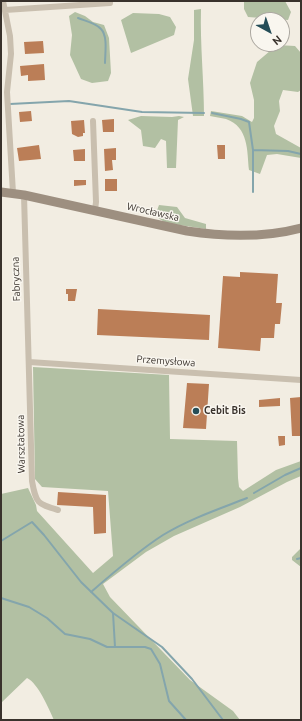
<!DOCTYPE html>
<meta charset="utf-8">
<style>
body{margin:0}
#map{position:relative;width:302px;height:721px;overflow:hidden;background:#f2ede2;font-family:Ubuntu,sans-serif}
canvas{display:block}
.frame{position:absolute;inset:0;border:2px solid #39322c;pointer-events:none}
.north{position:absolute;left:250px;top:12px;width:40px;height:40px;box-sizing:border-box;background:#f9f6ef;border:1px solid #aca8a1;border-radius:50%;rotate:140deg;font-size:11px;font-weight:700;line-height:16px;text-align:center;color:#39322c}
.north::after{content:'';display:block;margin:auto;width:14px;height:18px;background:#254d57;clip-path:polygon(50% 0,100% 100%,50% 72%,0 100%)}
</style>
<div id="map">
<canvas width="302" height="721"></canvas>
<div class="frame"></div>
<div class="north">N</div>
</div>
<script>
const ctx = document.querySelector('canvas').getContext('2d');
ctx.lineJoin = 'round';
function fillPath(path, color) {
  ctx.fillStyle = color;
  ctx.fill(path, 'evenodd');
}
function stroke(path, color, width, dash) {
  ctx.strokeStyle = color;
  ctx.lineWidth = width;
  ctx.lineCap = dash ? 'butt' : 'round';
  ctx.setLineDash(dash || []);
  ctx.stroke(path);
}
function drawText(font, color, halo, rows, align = 'center') {
  ctx.font = font + ' Ubuntu,sans-serif';
  ctx.lineWidth = 3;
  ctx.setLineDash([]);
  ctx.textBaseline = 'middle';
  ctx.strokeStyle = halo;
  ctx.fillStyle = color;
  for (const [text, x, y, turn = 0] of rows) {
    ctx.save();
    ctx.translate(x, y);
    ctx.rotate((+turn || 0) * Math.PI / 180);
    ctx.textAlign = isNaN(turn) ? turn : align;
    if (halo) ctx.strokeText(text, 0, 0);
    ctx.fillText(text, 0, 0);
    ctx.restore();
  }
}
fillPath(new Path2D(`
 M244 1H285L291 12 288 20 248 17 244 9Z
 M201 9C200 45 204 80 204 116H193L188 79 194 40V10Z
 M75 12 85 16 93 22 104 25 109 38 111 73 108 81 92 83 81 79 70 55 72 35 69 16Z
 M133 13 159 14 170 17 176 27 174 35 131 53 121 20Z
 M277 45 295 46 301 53V90L298 92 283 90 279 101 280 111 274 126 276 134 301 148V158L277 154 267 155 260 174 249 170C247 151 249 127 226 119 221 118 215 117 210 116L211 111 242 116 252 122 254 118V100L250 83 257 62Z
 M141 116 172 117 179 116 184 117 178 120 176 168H167L166 141 161 139 155 148 143 146 141 130 128 120Z
 M159 205 177 207 185 218 206 224V229L166 223 155 216Z
 M33 367 169 375 170 439 237 441 238 478 239 487 243 491 276 470 301 461V476L287 482 240 507 174 536 146 552 103 584 110 597 190 680 233 711 240 720H54C49 709 38 683 27 678L1 703V494L28 488 36 505 37 511 93 573 113 556 108 491 42 487 35 479Z
 M301 548V567L292 560V557Z`), '#b2c0a3');
stroke(new Path2D(`
 M78 18C85 21 96 23 101 29 108 36 105 54 105 63
 M10 104 69 101 142 112 204 113
 M212 113 241 119 249 122 253 150V192
 M253 150 288 151 301 154
 M254 493 285 475 301 468
 M1 541 32 522 44 535 81 582 113 613 115 647
 M297 559 301 558
 M91 592C114 572 138 551 163 535 189 519 219 509 247 498
 M1 598 29 607 47 618 65 634 90 639 107 647H145L151 649 160 664 169 701 186 720
 M113 613 162 647 192 679 223 720`), '#84a5ac', 2);
fillPath(new Path2D(`
 M43 41 44 53 25 54 24 42Z
 M44 64 45 80 28 81V75L21 76 20 66Z
 M31 111 32 121 20 122 19 112Z
 M114 119V132H103L102 120Z
 M84 120 85 133H83V136L78 137 72 134 71 121Z
 M39 145 41 159 19 161 17 148Z
 M217 145H225V159H218Z
 M116 148V160H112L113 170 105 171 104 149Z
 M85 149V161H74L73 150Z
 M105 179H117V191H105Z
 M74 180H86V185L74 186Z
 M240 272 278 274 276 303H282L280 324H275L274 338H261L260 351 218 348 223 276 240 277Z
 M66 289H77L75 301H68V294H66Z
 M98 309 210 315 209 340 97 335Z
 M187 383 209 384 206 429 183 428Z
 M301 397V436H292L290 398Z
 M280 398V406L259 407V400Z
 M278 436H285V445L279 446Z
 M58 492 106 495V533L94 534 93 507 57 505Z`), '#bb7e57');
stroke(new Path2D(`
 M3 1 10 36 11 54 7 92 13 193
 M5 10 110 3V1
 M93 121 96 202 95 210
 M24 195 32 481C36 503 37 504 58 510
 M29 362 301 380`), '#c9bfaf', 6);
stroke(new Path2D(`
 M1 192 24 195 187 231C226 237 263 238 301 228`), '#9d8f80', 9);
for (const [x, y, r, color] of [
 [196,411,4,"#254d57"]
]) {
  const dot = new Path2D();
  dot.arc(x, y, r, 0, 2 * Math.PI);
  ctx.fillStyle = color;
  ctx.fill(dot);
  stroke(dot, '#f9f6ef', 1.5);
}
drawText('10px', '#39322c', '#f9f6ef', [
 ["Wrocławska",153,212,13],
 ["Fabryczna",16,279,-92],
 ["Przemysłowa",166,361,4],
 ["Warsztatowa",21,444,-91]
]);
drawText('bold 10px', '#39322c', '#f9f6ef', [
 ["Cebit Bis",204,411]
], 'left');
</script>
